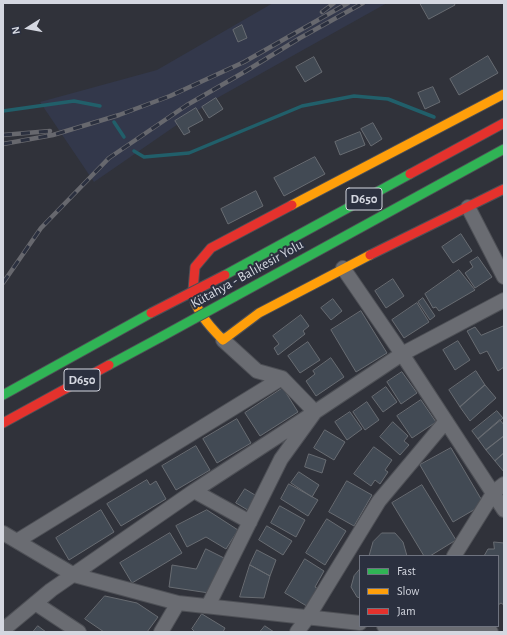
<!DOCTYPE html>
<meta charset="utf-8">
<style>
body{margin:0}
#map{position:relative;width:507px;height:635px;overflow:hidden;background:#30323a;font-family:"Alegreya Sans",sans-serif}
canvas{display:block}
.frame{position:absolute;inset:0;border:4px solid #d4d7e0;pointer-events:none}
.legend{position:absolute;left:359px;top:555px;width:140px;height:72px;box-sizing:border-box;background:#2b303f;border:1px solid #6f737f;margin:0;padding:5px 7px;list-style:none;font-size:12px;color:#d4d7e0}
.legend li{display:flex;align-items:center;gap:8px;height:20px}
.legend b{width:20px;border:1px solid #6f737f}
.north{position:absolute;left:8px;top:8px;width:40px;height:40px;-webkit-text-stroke:3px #2b303f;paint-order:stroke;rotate:259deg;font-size:11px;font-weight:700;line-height:16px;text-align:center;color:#d4d7e0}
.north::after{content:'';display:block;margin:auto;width:14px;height:18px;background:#d4d7e0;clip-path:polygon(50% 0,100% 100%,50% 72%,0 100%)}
</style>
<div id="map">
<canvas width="507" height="635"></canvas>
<div class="frame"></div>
<ul class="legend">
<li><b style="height:5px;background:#30b455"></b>Fast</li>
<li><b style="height:5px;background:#ff9f0a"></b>Slow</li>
<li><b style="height:5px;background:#e5322d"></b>Jam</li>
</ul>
<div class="north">N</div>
</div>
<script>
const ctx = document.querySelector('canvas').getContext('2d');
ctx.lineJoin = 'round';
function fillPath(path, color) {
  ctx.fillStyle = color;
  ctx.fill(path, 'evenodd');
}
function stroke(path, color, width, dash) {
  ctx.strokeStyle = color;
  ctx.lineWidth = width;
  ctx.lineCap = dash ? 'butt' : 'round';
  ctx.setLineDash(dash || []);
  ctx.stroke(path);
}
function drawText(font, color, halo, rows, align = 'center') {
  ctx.font = font + ' "Alegreya Sans",sans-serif';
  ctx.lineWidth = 4;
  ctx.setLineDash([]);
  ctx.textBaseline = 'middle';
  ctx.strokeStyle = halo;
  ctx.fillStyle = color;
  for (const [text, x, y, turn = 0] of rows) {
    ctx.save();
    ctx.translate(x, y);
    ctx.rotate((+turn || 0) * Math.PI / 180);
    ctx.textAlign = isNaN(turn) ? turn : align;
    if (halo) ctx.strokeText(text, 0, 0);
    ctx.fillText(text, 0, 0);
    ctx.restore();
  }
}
fillPath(new Path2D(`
 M273 3H387L210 102 94 182 40 102 157 70Z`), '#33384b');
stroke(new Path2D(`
 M3 111 74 101 100 106
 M114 122 124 137
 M134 151 144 157 189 153 302 106 354 96 388 99 434 117`), '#215f6a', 3.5);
const building = new Path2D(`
 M420 3H454L455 5 429 19Z
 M242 25 247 38 238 42 233 30Z
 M488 56 498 73 459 95 450 79Z
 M314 57 322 72 305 82 296 67Z
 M433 87 440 102 425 109 418 93Z
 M216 98 223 109 209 118 202 107Z
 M196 108 203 120 188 128 190 132 184 135 175 121Z
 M373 123 382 139 371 146 361 129Z
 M360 132 365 145 340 155 335 142Z
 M315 157 325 174 284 196 274 178Z
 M256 191 263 206 228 224 221 209Z
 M461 234 472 251 453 263 442 247Z
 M478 257 492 277 475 288 465 273 473 267 470 262Z
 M459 270 475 290 439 311 436 307 433 308 425 294Z
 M393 279 404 296 386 308 375 291Z
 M423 298 435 316 430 320 418 302Z
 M333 299 342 311 331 320 321 308Z
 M417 303 429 322 404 338 392 320Z
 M361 311 387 353 356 372 331 330Z
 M301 315 309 326 303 331 305 334 278 355 274 348 279 344 273 336Z
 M504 326V367L498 371 487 351 480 354 467 331 475 327 481 335Z
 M458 341 470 360 455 370 443 350Z
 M308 342 320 360 300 373 288 356Z
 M331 358 344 377 316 396 306 381 315 374 313 371Z
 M476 371 485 385 460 407 449 390Z
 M402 372 417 393 401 404 387 382Z
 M485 385 496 398 470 421 460 407Z
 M386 387 397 402 383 412 372 397Z
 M283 388 298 412 260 436 245 413Z
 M421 400 436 422 412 438 397 416Z
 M367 402 379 420 365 430 353 412Z
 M497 411 503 418 478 439 472 431Z
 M350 412 362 429 347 440 335 422Z
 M237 419 251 443 217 463 203 439Z
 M500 420 504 425V436L486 450 478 439Z
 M393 422 408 436 404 441 409 445 400 455 380 437Z
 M325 430 345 442 334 460 314 448Z
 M504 436V453L495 461 486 450Z
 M196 446 210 470 176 490 162 466Z
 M374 447 392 460 385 470 388 472 380 484 375 480 371 486 354 474Z
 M451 448 484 504 453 522 420 465Z
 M504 453V472L495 461Z
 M309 454 326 460 322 473 305 467Z
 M299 472 319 485 312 497 291 483Z
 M147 480 150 485 156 481 166 499 121 526 107 504Z
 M347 481 372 495 354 526 329 512Z
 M289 484 318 500 308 516 281 499Z
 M422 485 456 540 430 556H424L392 503Z
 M245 489 260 498 251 512 236 503Z
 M280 506 305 520 296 537 271 523Z
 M101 510 114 532 69 560 56 538Z
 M207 510 238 530 226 549 206 537 187 547 176 526Z
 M327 519 346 531 325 565 306 553Z
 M267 526 292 541 283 555 259 540Z
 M170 533 182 553 132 583 120 563Z
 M382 533H395L403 542 407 556H369L373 542Z
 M494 542 504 543V605L501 603 498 605V556H484L488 549H494Z
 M206 549 226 559 209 593 169 587 172 565 196 569Z
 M257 550 276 560 270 576 250 565Z
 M305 559 324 571 315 587 320 590 310 608 285 593Z
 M250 565 270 576 264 598 240 597Z
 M360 569V598L357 597 351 587 354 576Z
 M105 596 137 603 158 617 147 632H104L85 619Z
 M202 614 225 628 223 632H195L192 629Z
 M38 626 46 632H33Z
 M265 626 274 632H260Z`);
fillPath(building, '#424a54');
stroke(building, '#686c72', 1);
const street = new Path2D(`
 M468 207 504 277
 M343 268 402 354 504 510
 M194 491 250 522
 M3 533 74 575 178 603 360 623
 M17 541 282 378
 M454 556 494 492 504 484
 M35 603 79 632
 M208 606 281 459 315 412 282 378 257 371 223 340
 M384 626 491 632
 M3 630 51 590 194 491 315 412 402 354 504 300
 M161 632 178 603
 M297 632 308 617 379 501 446 421`);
const fast = new Path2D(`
 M225 275 410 174
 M234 297 504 149
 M109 365 161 337
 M3 395 151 313`);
const slow = new Path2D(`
 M292 205 504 94
 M193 290C192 308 211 328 223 340L259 313 370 255`);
const jam = new Path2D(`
 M410 174 504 123
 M370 255 504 189
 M193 290 195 267 211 248 292 205
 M3 423 109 365`);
stroke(street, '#4e5056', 16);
stroke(fast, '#4e5056', 11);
stroke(slow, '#4e5056', 11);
stroke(jam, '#4e5056', 11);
stroke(street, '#6a6c72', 14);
stroke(fast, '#30b455', 9);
stroke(slow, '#ff9f0a', 9);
stroke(jam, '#e5322d', 9);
const rail = new Path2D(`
 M322 12 334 3
 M3 135 50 131
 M3 144 53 135 119 115 170 96 244 62 348 3
 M3 283 41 228 109 158 187 105 246 71 300 38 363 3`);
stroke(rail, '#67686e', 4.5);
stroke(rail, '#2b303f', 3, [9]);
const fastBridge = new Path2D(`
 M161 337 234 297`);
const jamBridge = new Path2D(`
 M151 313 225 275`);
stroke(fastBridge, '#4e5056', 11, []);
stroke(jamBridge, '#4e5056', 11, []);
stroke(fastBridge, '#30b455', 9);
stroke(jamBridge, '#e5322d', 9);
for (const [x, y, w] of [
 [364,199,36],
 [82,380,36]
]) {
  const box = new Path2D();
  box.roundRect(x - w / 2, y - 11, w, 22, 3);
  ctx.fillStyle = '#2b303f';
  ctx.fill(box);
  stroke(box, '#d4d7e0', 1);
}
drawText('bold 13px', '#d4d7e0', null, [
 ["D650",364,199],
 ["D650",82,380]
]);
drawText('14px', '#d4d7e0', '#2b303f', [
 ["Kütahya - Balıkesir Yolu",247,274,-29]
]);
</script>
